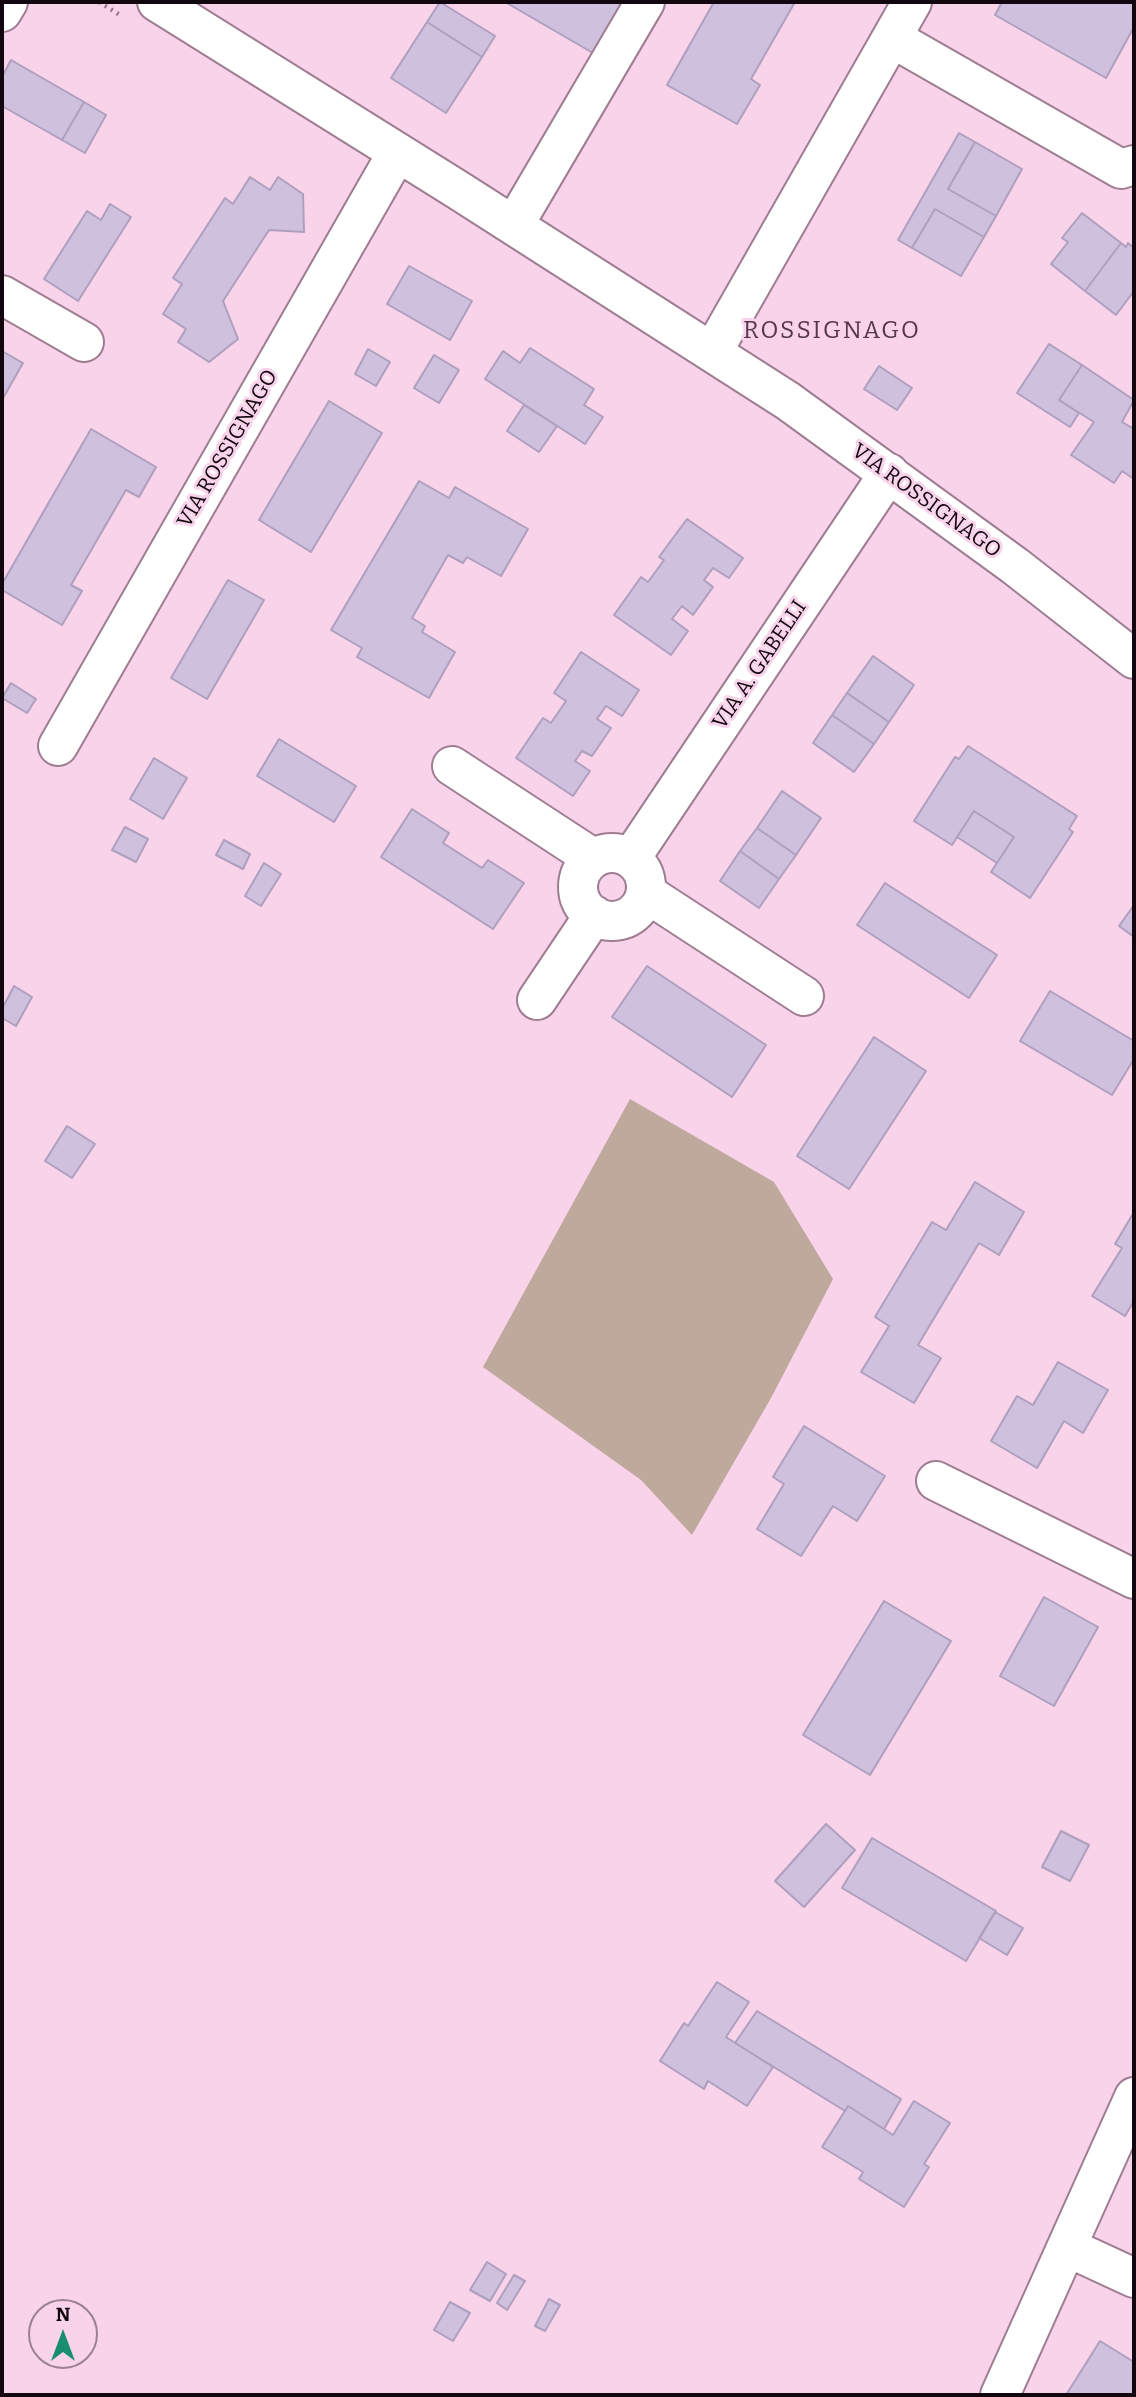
<!DOCTYPE html>
<style>
body{margin:0}
#map{position:relative;width:1136px;height:2397px;overflow:hidden;background:#f8d3e9;font-family:Bitter,serif}
canvas{display:block}
.frame{position:absolute;inset:0;border:4px solid #12070e;pointer-events:none}
.north{position:absolute;left:28px;top:2299px;width:70px;height:70px;box-sizing:border-box;background:#f8d3e9;border:2px solid #9c8191;border-radius:50%;rotate:0deg;font-size:19px;font-weight:700;line-height:28px;text-align:center;color:#12070e}
.north::after{content:'';display:block;margin:auto;width:24px;height:32px;background:#188d6f;clip-path:polygon(50% 0,100% 100%,50% 72%,0 100%)}
</style>
<div id="map">
<canvas width="1136" height="2397"></canvas>
<div class="frame"></div>
<div class="north">N</div>
</div>
<script>
const ctx = document.querySelector('canvas').getContext('2d');
ctx.lineJoin = 'round';
function fillPath(path, color) {
  ctx.fillStyle = color;
  ctx.fill(path, 'evenodd');
}
function stroke(path, color, width, dash) {
  ctx.strokeStyle = color;
  ctx.lineWidth = width;
  ctx.lineCap = dash ? 'butt' : 'round';
  ctx.setLineDash(dash || []);
  ctx.stroke(path);
}
function drawText(font, color, halo, rows, align = 'center') {
  ctx.font = font + ' Bitter,serif';
  ctx.lineWidth = 6;
  ctx.setLineDash([]);
  ctx.textBaseline = 'middle';
  ctx.strokeStyle = halo;
  ctx.fillStyle = color;
  for (const [text, x, y, turn = 0] of rows) {
    ctx.save();
    ctx.translate(x, y);
    ctx.rotate((+turn || 0) * Math.PI / 180);
    ctx.textAlign = isNaN(turn) ? turn : align;
    if (halo) ctx.strokeText(text, 0, 0);
    ctx.fillText(text, 0, 0);
    ctx.restore();
  }
}
fillPath(new Path2D(`
 M630 1099 774 1182 833 1279 771 1398 692 1535 641 1480 483 1367Z`), '#bfa89c');
const building = new Path2D(`
 M440 2 495 36 482 57 427 22Z
 M505 2H623L593 53Z
 M714 2H795L751 79 760 85 737 124 667 85Z
 M1002 2H1134V27L1106 78 995 15Z
 M427 22 482 57 446 113 391 78Z
 M11 60 84 102 62 140 2 106V77Z
 M84 102 106 115 85 153 62 140Z
 M959 133 975 142 948 189 996 216 984 237 935 209 912 248 898 240Z
 M975 142 1022 169 996 216 948 189Z
 M250 177 270 190 278 177 303 194 304 232 269 230 223 301 238 339 209 362 178 342 186 329 163 314 182 284 173 278 225 198 233 204Z
 M110 204 131 217 78 301 44 279 87 211 101 220Z
 M935 209 984 237 961 276 912 248Z
 M1082 213 1121 243 1085 291 1051 264 1068 242 1062 238Z
 M1121 243 1126 247 1128 243 1134 248V291L1116 315 1085 291Z
 M409 266 472 301 450 340 387 304Z
 M1049 344 1082 365 1059 400 1079 413 1070 427 1017 393Z
 M530 348 594 389 584 405 603 417 585 444 485 379 503 351 520 363Z
 M368 349 390 362 376 386 355 374Z
 M2 351 23 363 2 400Z
 M434 355 459 370 439 403 414 388Z
 M1082 365 1134 400 1122 422 1134 429V479L1122 471 1114 483 1071 455 1094 422 1059 400Z
 M879 366 912 388 897 410 864 389Z
 M329 401 382 433 311 552 259 520Z
 M524 405 557 426 539 452 507 431Z
 M91 429 156 467 139 497 126 490 71 585 82 591 62 625 2 590V584Z
 M419 481 449 498 455 487 528 529 501 576 467 557 463 563 448 555 412 618 425 626 422 632 455 652 429 698 357 657 362 648 331 630Z
 M687 519 743 558 729 578 713 568 704 580 713 587 693 615 682 606 672 619 688 631 671 655 614 615 641 577 648 582 664 560 659 557Z
 M228 580 264 600 207 699 171 678Z
 M581 652 639 690 622 716 606 706 597 719 611 728 592 756 582 751 575 761 590 771 573 796 516 758 543 718 551 723 566 701 554 693Z
 M873 656 914 685 889 722 847 693Z
 M11 683 36 699 27 713 2 698Z
 M847 693 889 722 874 744 832 715Z
 M832 715 874 744 854 772 813 743Z
 M279 739 356 786 334 822 257 776Z
 M968 746 1077 816 1069 829 1073 832 1030 898 991 872 1014 837 974 811 952 845 914 821 955 757 959 759Z
 M154 758 187 778 163 819 130 799Z
 M782 791 821 818 796 855 757 828Z
 M412 809 449 833 443 843 482 868 488 860 524 883 493 929 381 857Z
 M974 811 1014 837 997 863 957 837Z
 M125 827 148 839 136 862 112 850Z
 M757 828 796 855 779 879 740 851Z
 M224 840 250 854 243 869 216 855Z
 M740 851 779 879 759 908 720 881Z
 M264 863 281 874 261 906 245 896Z
 M885 883 997 955 969 998 857 925Z
 M1134 905V937L1119 926Z
 M647 966 766 1045 732 1097 612 1017Z
 M14 986 32 997 16 1026 2 1018V1009Z
 M1050 991 1134 1041V1059L1112 1095 1020 1041Z
 M874 1037 926 1071 849 1189 797 1156Z
 M67 1126 95 1144 72 1178 45 1161Z
 M975 1182 1024 1212 999 1255 979 1243 918 1345 941 1358 914 1403 861 1372 889 1326 875 1317 932 1222 946 1230Z
 M1134 1212V1301L1125 1316 1092 1296 1122 1248 1115 1244Z
 M1058 1362 1108 1390 1083 1433 1064 1421 1037 1468 991 1441 1017 1396 1033 1405Z
 M804 1426 885 1476 857 1521 833 1506 801 1556 757 1529 784 1484 773 1477Z
 M1044 1597 1098 1627 1054 1706 1000 1676Z
 M884 1601 951 1641 870 1775 803 1735Z
 M826 1824 855 1850 804 1907 775 1881Z
 M1061 1831 1089 1845 1070 1881 1042 1867Z
 M872 1838 996 1911 966 1961 842 1888Z
 M995 1912 1023 1928 1007 1955 979 1938Z
 M717 1982 749 2002 726 2037 773 2067 747 2106 708 2081 704 2089 660 2061 684 2023 688 2026Z
 M757 2011 901 2099 884 2129 848 2106 845 2111 735 2043Z
 M914 2101 950 2123 924 2164 929 2167 904 2207 859 2179 863 2172 822 2147 848 2106 893 2135Z
 M487 2262 506 2274 490 2301 470 2290Z
 M514 2275 525 2281 507 2310 497 2303Z
 M549 2299 560 2305 545 2331 535 2326Z
 M450 2302 470 2313 453 2341 434 2330Z
 M1100 2341 1134 2362V2395H1066Z`);
fillPath(building, '#cfc1de');
stroke(building, '#af9fbf', 2);
const street = new Path2D(`
 M2 12 8 2
 M892 38 1121 169 1134 165
 M514 225 645 2
 M2 295 84 342
 M713 351 912 2
 M58 746 397 153
 M452 766 593 858
 M578 887a34 34 0 1 1 68 0a34 34 0 1 1-68 0Z
 M631 858 889 473
 M646 893 804 996
 M537 1000 594 915
 M936 1481 1134 1579
 M1067 2247 1134 2278
 M1000 2395 1134 2097`);
const secondary = new Path2D(`
 M157 2 458 190 788 401 1015 566 1134 659`);
stroke(street, '#9e7d91', 42);
stroke(secondary, '#9e7d91', 42);
stroke(new Path2D(`
 M99 2 120 15`), '#927887', 4.5, [2, 5]);
stroke(street, '#fff', 38);
stroke(secondary, '#fff', 38);
drawText('21px', '#12070e', '#f8d3e9', [
 ["VIA ROSSIGNAGO",228,449,-60],
 ["VIA ROSSIGNAGO",926,501,36],
 ["VIA A. GABELLI",760,665,-56]
]);
ctx.letterSpacing = '2px';
drawText('24px', '#543749', '#f8d3e9', [
 ["ROSSIGNAGO",832,331]
]);
ctx.letterSpacing = '0px';
</script>
